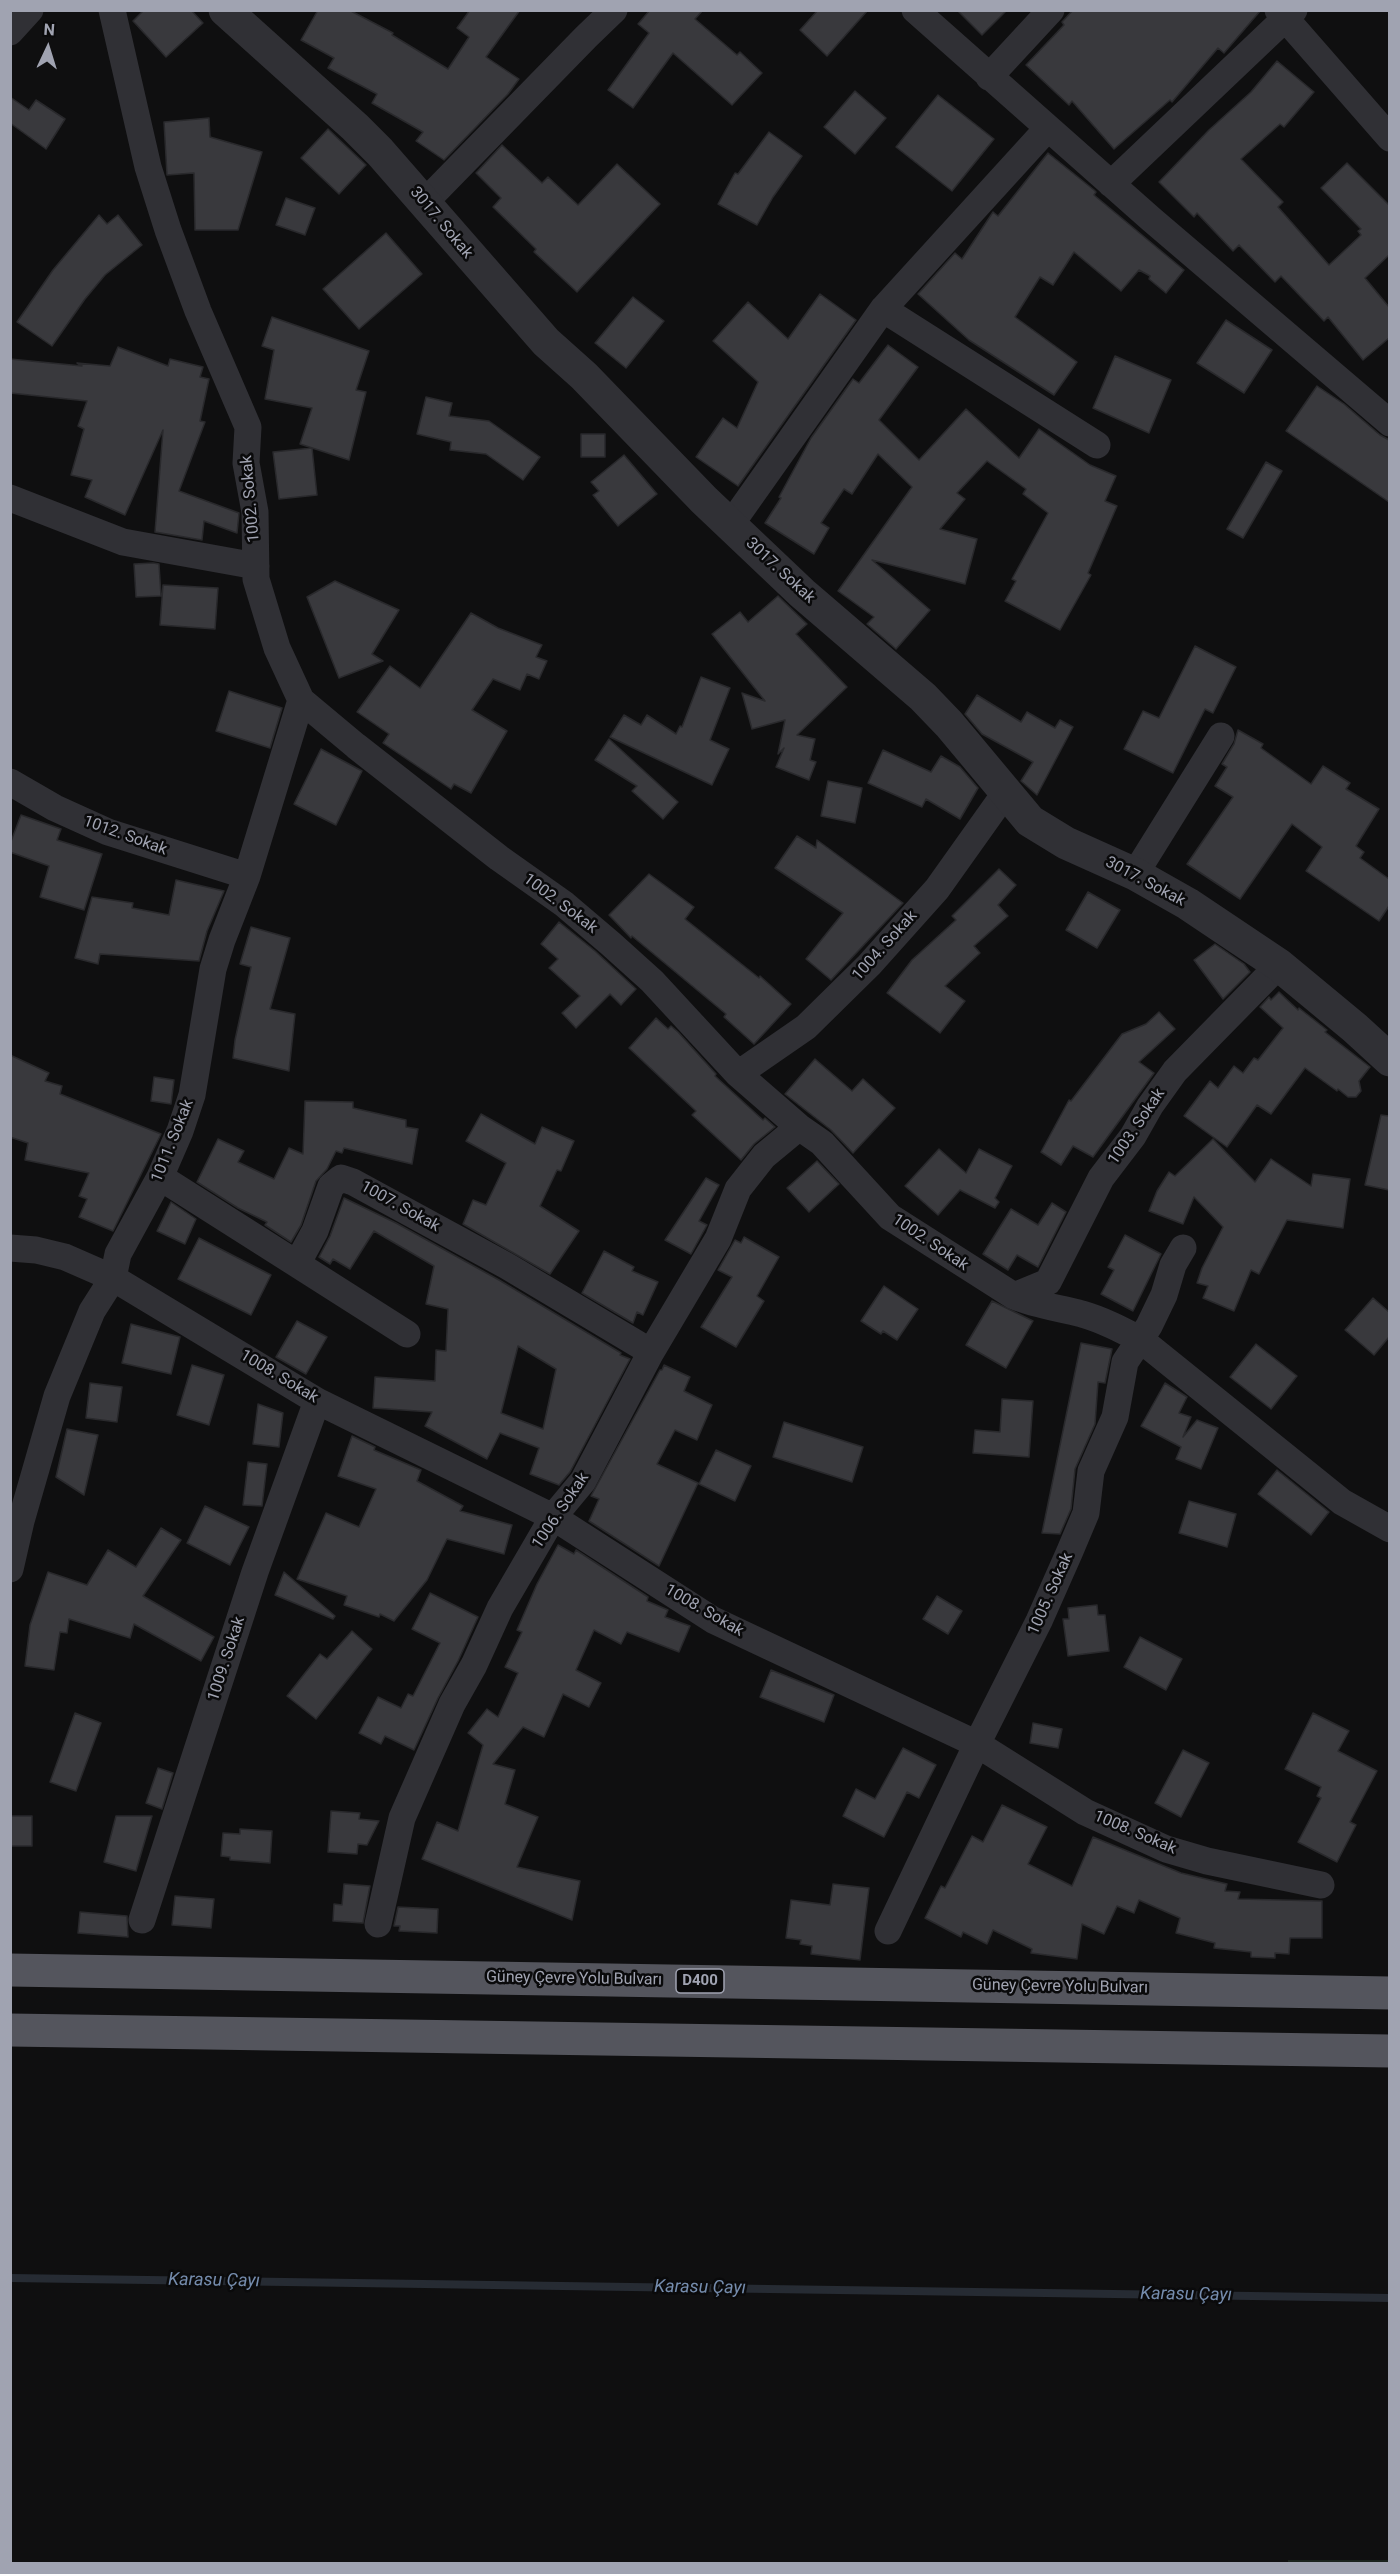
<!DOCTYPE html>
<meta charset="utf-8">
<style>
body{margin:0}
#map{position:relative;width:1400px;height:2574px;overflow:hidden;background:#0f0f10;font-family:Roboto,sans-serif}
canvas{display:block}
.frame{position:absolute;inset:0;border:12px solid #a0a3b1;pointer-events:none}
.north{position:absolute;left:18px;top:18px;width:60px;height:60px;-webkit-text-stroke:4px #0a0a0b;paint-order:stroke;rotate:4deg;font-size:16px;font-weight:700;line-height:24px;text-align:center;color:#a0a3b1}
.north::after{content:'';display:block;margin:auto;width:21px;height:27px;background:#a0a3b1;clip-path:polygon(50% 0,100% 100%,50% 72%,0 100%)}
</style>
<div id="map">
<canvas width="1400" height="2574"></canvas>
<div class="frame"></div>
<div class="north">N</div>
</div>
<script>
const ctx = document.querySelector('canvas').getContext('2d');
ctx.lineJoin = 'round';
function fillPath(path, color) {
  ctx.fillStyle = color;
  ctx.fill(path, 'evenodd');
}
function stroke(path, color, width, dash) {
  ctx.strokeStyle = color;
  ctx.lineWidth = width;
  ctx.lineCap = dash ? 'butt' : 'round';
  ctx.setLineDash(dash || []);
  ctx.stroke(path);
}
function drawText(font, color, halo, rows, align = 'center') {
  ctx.font = font + ' Roboto,sans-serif';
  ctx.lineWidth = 5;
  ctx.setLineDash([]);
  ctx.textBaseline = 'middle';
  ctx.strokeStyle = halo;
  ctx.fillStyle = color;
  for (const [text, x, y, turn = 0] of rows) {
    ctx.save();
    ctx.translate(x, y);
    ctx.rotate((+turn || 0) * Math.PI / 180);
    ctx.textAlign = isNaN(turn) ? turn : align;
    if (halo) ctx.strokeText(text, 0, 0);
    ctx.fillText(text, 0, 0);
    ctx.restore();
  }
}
fillPath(new Path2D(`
 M1288 2560H1389L1390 2563 1288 2564Z`), '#1b231d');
stroke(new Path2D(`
 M10 2278 1390 2298`), '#262b33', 8);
const building = new Path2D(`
 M144 10H191L203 23 166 57 133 21Z
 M318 10H349L393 33 392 35 448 69 469 37 457 28 470 10H520L486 57 519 79 508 94 444 160 416 141 423 132 372 103 377 94 328 68 334 58 301 40Z
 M650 10H703L695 19 737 55 740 52 762 73 732 105 673 53 633 108 608 90 649 33 638 24Z
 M818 10H868L827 56 800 30Z
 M957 10H1007L982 35Z
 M1073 10H1261L1224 53 1218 48 1172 102 1170 100 1114 149 1072 101 1069 105 1026 65 1064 25 1062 22Z
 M1277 61 1314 92 1284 127 1280 124 1241 159 1283 202 1278 207 1329 265 1361 235 1358 231 1361 229 1321 188 1347 163 1389 205V255L1365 278 1389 307V338L1363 360 1328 317 1324 321 1281 276 1275 282 1239 245 1233 251 1197 213 1194 217 1159 182 1209 130 1251 92Z
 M855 91 886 118 855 154 824 127Z
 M938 95 994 139 952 191 896 147Z
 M10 97 29 110 36 100 65 119 46 149 10 123Z
 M209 118 210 137 262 152 238 230H195L194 173 167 175 164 122Z
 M328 129 366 165 339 194 301 158Z
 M769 132 802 156 773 197 757 225 718 204 735 173 738 174Z
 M502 145 542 183 548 177 578 205 617 164 660 204 577 292 534 252 536 249 493 207 501 198 476 173Z
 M1048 153 1094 190 1096 192 1094 195 1184 270 1166 293 1149 279 1150 276 1139 270 1121 291 1074 252 1053 285 1040 277 1015 317 1077 362 1054 395 969 340 918 294 955 253 962 259 993 212 998 216Z
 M286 198 315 208 305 235 276 225Z
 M99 215 107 224 118 215 142 245 105 275 85 299 52 346 17 322 53 270Z
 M386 233 422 274 359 329 323 289Z
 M820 294 856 320 738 486 696 457 723 418 737 428 758 382 713 341 748 302 788 339Z
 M633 297 664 321 626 368 595 343Z
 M272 317 369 351 356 390 366 392 349 460 300 444 312 408 265 399 274 350 262 346Z
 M1226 320 1272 350 1244 393 1197 363Z
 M888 345 918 367 879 420 919 460 966 409 1019 458 1039 429 1090 465 1116 476 1105 501 1117 506 1088 573 1091 575 1060 630 1005 601 1016 581 1012 579 1048 513 1023 494 1026 489 987 461 957 493 965 499 940 529 977 539 965 584 872 560 930 610 896 649 867 624 874 617 838 591 912 487 878 454 852 494 844 489 821 523 829 528 814 554 765 523 781 498 779 497 811 438 853 379 859 383Z
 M118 347 168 366 170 359 203 367 200 377 209 379 200 421 205 422 179 491 239 513 237 533 204 521 202 540 155 532 163 430 125 515 85 497 92 480 71 475 84 429 78 426 87 401 10 393V359L82 366 77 363 110 366Z
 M1115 356 1171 380 1149 433 1093 408Z
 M1317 386 1344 404 1380 435 1389 440V502L1286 431Z
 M426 397 452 403 449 416 489 421 540 457 523 480 486 454 450 450 451 442 417 434Z
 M581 434H605V457H581Z
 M312 448 317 495 279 499 273 452Z
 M624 455 657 494 618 526 593 495 599 491 591 482Z
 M1266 462 1282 471 1243 538 1227 529Z
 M153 563 159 564 161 596 136 597 134 564Z
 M335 581 399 610 372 654 383 661 339 678 307 597Z
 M163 585 218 588 215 629 160 625Z
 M778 596 807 624 796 634 847 687 797 735 815 739 810 760 816 762 809 780 776 767 784 748 778 754 785 720 752 729 742 693 765 701 712 634 740 612 748 622Z
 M471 613 498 628 542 645 536 657 547 661 539 679 527 674 520 690 493 679 472 710 507 731 471 793 454 784 451 789 383 743 389 734 357 712 390 666 420 688Z
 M1195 646 1236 667 1213 713 1205 709 1173 773 1124 749 1143 711 1159 718Z
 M701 677 730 688 710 740 729 749 712 785 610 737 624 715 641 725 647 715 676 734 680 726 682 727Z
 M229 691 282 708 270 748 216 731Z
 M977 695 1021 722 1027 712 1055 728 1060 720 1073 727 1037 795 1021 781 1033 762 982 734 965 714Z
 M1238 730 1263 744 1261 748 1311 784 1323 766 1350 783 1346 789 1379 809 1356 846 1364 852 1360 858 1389 879V906L1379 921 1306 871 1322 847 1292 824 1240 899 1187 864 1233 797 1215 786 1227 767 1222 764 1234 744Z
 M609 739 678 802 663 819 632 791 637 786 595 760Z
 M321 749 362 771 336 825 294 804Z
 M883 750 931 772 941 756 960 767 978 788 960 819 926 799 922 807 868 783Z
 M828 781 862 788 855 823 821 816Z
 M21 815 61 829 57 840 102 854 84 910 40 897 49 866 10 852V844Z
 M797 836 816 848 817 840 903 903 831 980 806 959 843 913 775 868Z
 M999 869 1016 885 998 905 1008 916 974 946 980 953 945 986 965 1001 940 1033 887 993 912 960 956 920 952 916Z
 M649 874 694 907 685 919 759 978 760 976 791 1004 754 1044 724 1017 726 1014 632 936 631 938 609 915Z
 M176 880 224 891 207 931 199 961 100 954 98 964 75 958 92 897 133 903 132 908 169 915Z
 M1088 892 1120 910 1097 948 1066 930Z
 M559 922 595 951 636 989 621 1005 610 994 576 1028 562 1013 580 996 549 968 558 959 541 944Z
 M251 927 290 938 270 1009 295 1014 289 1071 233 1058 235 1040 251 967 240 964Z
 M1215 944 1244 964 1250 972 1223 999 1194 960Z
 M1279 992 1298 1010 1299 1008 1327 1030 1325 1032 1370 1067 1359 1081 1361 1091 1356 1097H1348L1338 1089 1337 1091 1305 1068 1271 1114 1257 1105 1227 1147 1184 1116 1210 1081 1218 1088 1234 1066 1243 1073 1254 1058 1258 1060 1283 1028 1260 1007 1269 997 1271 1000Z
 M1159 1012 1175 1029 1139 1062 1154 1073 1093 1157 1073 1146 1061 1165 1041 1152 1069 1100 1071 1101 1122 1034 1146 1024Z
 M656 1018 668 1029 671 1026 678 1032 716 1074 715 1076 763 1120 765 1118 775 1127 754 1144 741 1160 692 1115 696 1111 629 1048Z
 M10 1055 49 1073 45 1081 62 1086 60 1094 161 1134 113 1231 79 1217 87 1199 79 1196 89 1173 25 1160 28 1143 10 1137Z
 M815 1059 852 1091 863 1079 895 1108 853 1153 831 1130 785 1094Z
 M154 1077 174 1080 171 1104 151 1101Z
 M305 1101 353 1102V1108L406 1120V1127L418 1129 412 1164 344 1148 342 1153 336 1151 327 1169 316 1181 301 1225 291 1242 265 1225 267 1222 238 1208 197 1182 218 1139 244 1151 238 1162 274 1179 289 1148 303 1154Z
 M481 1114 535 1144 542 1127 574 1141 561 1171 557 1170 540 1206 579 1231 550 1274 463 1224 473 1200 486 1205 506 1163 466 1141Z
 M1381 1115 1389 1116V1190L1365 1185Z
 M1213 1139 1255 1182 1271 1159 1311 1186 1313 1174 1350 1179 1343 1228 1287 1220 1259 1274 1251 1270 1234 1311 1203 1298 1208 1286 1197 1283 1202 1268 1223 1227 1194 1197 1183 1224 1149 1211 1157 1191 1169 1172 1175 1176Z
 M939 1149 966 1173 979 1149 1012 1166 995 1198 999 1202 995 1208 960 1190 938 1215 905 1186Z
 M817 1161 839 1184 809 1212 787 1188Z
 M706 1178 719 1185 699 1221 707 1225 691 1254 665 1240Z
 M344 1198 396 1223 499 1280 621 1353 620 1355 630 1359 570 1472 559 1485 530 1474 539 1448 500 1433 487 1459 425 1426 432 1412 373 1408 375 1377 435 1381 436 1350 446 1351 448 1309 426 1304 434 1266 374 1231 350 1269 333 1259 330 1264 319 1257 330 1236ZM518 1346 556 1369 543 1429 501 1413Z
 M171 1202 196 1219 185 1244 157 1231Z
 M1052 1203 1066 1212 1038 1267 1017 1255 1008 1270 983 1254 1011 1209 1038 1225Z
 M1125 1235 1161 1254 1133 1311 1101 1294 1114 1270 1108 1267Z
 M744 1237 779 1257 757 1296 764 1301 736 1347 701 1327 732 1277 718 1270 735 1240 741 1243Z
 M199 1238 271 1275 251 1315 178 1279Z
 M604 1251 634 1267 632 1271 658 1282 643 1315 637 1312 633 1323 582 1293Z
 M884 1286 918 1309 897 1340 883 1331 881 1334 861 1321Z
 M1373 1298 1389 1312V1337L1374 1355 1345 1330Z
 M992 1301 1033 1321 1006 1368 966 1345Z
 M297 1321 327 1337 306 1374 276 1357Z
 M131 1324 180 1337 171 1374 122 1363Z
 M1081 1343 1112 1349 1105 1383 1098 1382 1095 1424 1075 1469 1071 1509 1060 1534 1042 1533Z
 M1256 1344 1297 1376 1271 1409 1230 1377Z
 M192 1365 224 1375 209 1425 177 1415Z
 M664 1365 690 1377 684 1391 712 1405 697 1440 675 1430 657 1464 698 1483 659 1566 589 1521 599 1499 591 1496 660 1370H662Z
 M90 1383 122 1387 117 1422 86 1418Z
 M1165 1383 1187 1397 1179 1413 1191 1417 1183 1437 1197 1420 1218 1428 1201 1469 1176 1459 1181 1447 1141 1426Z
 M1002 1399 1033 1401 1029 1457 973 1453 975 1430 1000 1432Z
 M258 1404 283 1413 279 1447 253 1444Z
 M784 1422 863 1447 852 1482 773 1457Z
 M67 1429 98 1435 84 1495 56 1477Z
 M352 1436 375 1447 374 1450 421 1470 417 1481 463 1506 460 1511 512 1525 504 1554 447 1539 427 1580 394 1621 380 1614 379 1617 344 1605 347 1596 297 1579 326 1513 359 1527 376 1489 338 1476Z
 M716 1450 751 1466 735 1501 699 1484Z
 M248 1462 267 1464 262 1506 243 1505Z
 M1277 1470 1329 1512 1311 1535 1258 1494Z
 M1189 1501 1236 1514 1227 1547 1179 1533Z
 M205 1506 249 1527 230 1565 187 1543Z
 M161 1528 181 1540 143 1596 214 1637 201 1661 134 1624 130 1638 69 1619 67 1633 60 1632 54 1670 25 1666 30 1625 48 1572 87 1585 108 1550 136 1567Z
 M558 1545 574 1554 576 1550 648 1597 647 1601 668 1610 665 1617 690 1626 679 1652 627 1632 621 1644 594 1630 576 1670 601 1683 589 1707 563 1694 544 1737 523 1727 493 1764 515 1770 505 1804 538 1817 517 1867 580 1881 572 1920 422 1859 437 1822 458 1831 483 1745 468 1733 487 1709 498 1717 518 1673 505 1667 522 1632 517 1630 537 1584Z
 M284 1572 335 1616 333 1619 275 1595Z
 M430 1593 478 1617 458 1661 438 1698 414 1750 385 1736 381 1744 359 1733 378 1697 401 1708 408 1694 413 1696 440 1643 412 1629Z
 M937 1596 962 1611 948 1634 923 1619Z
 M1097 1605 1098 1615H1105L1109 1651 1068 1656 1063 1619H1069L1068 1608Z
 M352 1631 372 1649 316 1719 287 1696 320 1654 327 1659Z
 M1140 1637 1182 1659 1166 1690 1124 1667Z
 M771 1670 834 1695 824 1722 760 1697Z
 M75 1713 101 1723 76 1791 50 1782Z
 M1313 1713 1349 1731 1338 1751 1377 1771 1350 1822 1356 1825 1337 1862 1298 1842 1321 1798 1317 1796 1321 1787 1285 1769Z
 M1033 1723 1062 1729 1058 1748 1030 1743Z
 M903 1748 936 1765 919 1798 907 1792 884 1837 843 1816 856 1789 875 1799Z
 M1183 1750 1209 1763 1181 1817 1155 1803Z
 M158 1768 173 1773 162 1809 146 1803Z
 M1002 1805 1047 1827 1028 1864 1072 1886 1093 1837 1181 1873 1227 1884 1225 1891 1240 1892 1238 1899 1322 1901V1938H1290L1289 1954 1275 1953V1958L1251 1957V1952L1214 1948 1215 1943 1176 1933 1180 1918 1139 1900 1134 1913 1117 1906 1104 1934 1082 1924 1077 1959 1031 1953 1032 1949 993 1930 987 1944 963 1932 961 1937 925 1918 941 1886 945 1888 972 1836 983 1842Z
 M331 1811 360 1813 359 1819 379 1821 367 1845 358 1844 357 1854 328 1852Z
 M10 1816H32V1846H10Z
 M116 1816H152L136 1871 104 1862Z
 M240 1829 272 1831 270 1863 230 1860V1857L221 1856 223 1833 240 1834Z
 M344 1884 370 1886 363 1923 333 1921 334 1904 342 1905Z
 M833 1884 869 1888 860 1960 811 1954 812 1946 800 1944 801 1940 786 1938 791 1900 830 1905Z
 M175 1896 214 1899 211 1928 172 1925Z
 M398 1907 438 1909 437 1933 399 1931 400 1926H394Z
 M80 1912 127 1916 128 1937 78 1933Z`);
fillPath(building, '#39393d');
stroke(building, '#29292c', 1.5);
stroke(new Path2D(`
 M112 10 148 167 168 230 198 311 248 427 246 463 255 512 256 579 277 648 301 700 356 746 499 858 564 904 611 944 652 981 738 1074 799 1127 822 1143 890 1217 1014 1296C1036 1305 1059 1308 1082 1314 1103 1320 1122 1330 1141 1340L1342 1502 1390 1529
 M915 10 1151 219 1390 423
 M1278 10 1390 138
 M10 32 30 10
 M989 77 1051 10
 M1111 184 1294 10
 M424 203 586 37 614 10
 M883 309 1097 445
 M10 498 123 542 256 566
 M731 524 883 309 1047 129
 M10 782 55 808 108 832 247 876
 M1135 874 1221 736
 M738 1074 806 1027 869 965 937 889 1006 792
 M160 1177 297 1264 315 1231 331 1186 341 1178 353 1182 507 1266 651 1352
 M10 1248 36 1250 65 1257 113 1278 317 1401 553 1517 713 1620 977 1744 1085 1812 1166 1849 1207 1861 1321 1885
 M297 1264 407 1334
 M1014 1296 1048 1282 1101 1178 1133 1136 1150 1106 1175 1071 1279 965
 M10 1569 21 1521 57 1396 92 1311 113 1278 118 1254 160 1177 180 1131 192 1095 213 969 222 940 247 876 301 700
 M142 1920 255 1572 317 1401
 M378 1924 402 1818 452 1704 474 1665 500 1608 553 1517 583 1481 651 1352 718 1239 738 1189 764 1156 799 1127
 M888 1931 977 1744 1039 1621 1070 1551 1086 1513 1091 1471 1115 1417 1125 1362 1149 1326 1164 1295 1173 1265 1183 1248`), '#303035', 27);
stroke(new Path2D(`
 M225 10 355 127 380 152 546 342 584 376 704 500 802 593 923 697 949 724 1030 821 1066 843 1135 874 1188 904 1279 965 1355 1028 1390 1060`), '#303035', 33);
stroke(new Path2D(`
 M10 1970 1390 1993
 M10 2030 1390 2051`), '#54555d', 33);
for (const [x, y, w] of [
 [700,1981,48]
]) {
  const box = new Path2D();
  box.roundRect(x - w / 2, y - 12, w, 24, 4.5);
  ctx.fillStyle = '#0a0a0b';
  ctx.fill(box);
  stroke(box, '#a0a3b1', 1.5);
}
drawText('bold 15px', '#a0a3b1', null, [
 ["D400",700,1981]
]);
drawText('16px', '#a0a3b1', '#0a0a0b', [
 ["3017. Sokak",441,223,50],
 ["1002. Sokak",251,499,-95],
 ["3017. Sokak",780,571,43],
 ["1012. Sokak",125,836,20],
 ["3017. Sokak",1145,882,28],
 ["1002. Sokak",560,904,37],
 ["1004. Sokak",885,946,-48],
 ["1003. Sokak",1137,1127,-56],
 ["1011. Sokak",173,1141,-68],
 ["1007. Sokak",400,1207,29],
 ["1002. Sokak",930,1243,34],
 ["1008. Sokak",279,1377,31],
 ["1006. Sokak",561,1511,-56],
 ["1005. Sokak",1051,1594,-66],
 ["1008. Sokak",704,1611,30],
 ["1009. Sokak",227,1659,-72],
 ["1008. Sokak",1135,1833,23],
 ["Güney Çevre Yolu Bulvarı",574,1979,1],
 ["Güney Çevre Yolu Bulvarı",1060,1987,1]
]);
drawText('italic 18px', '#758cad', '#0a0a0b', [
 ["Karasu Çayı",214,2281,1],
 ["Karasu Çayı",700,2288,1],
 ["Karasu Çayı",1186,2295,1]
]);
</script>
